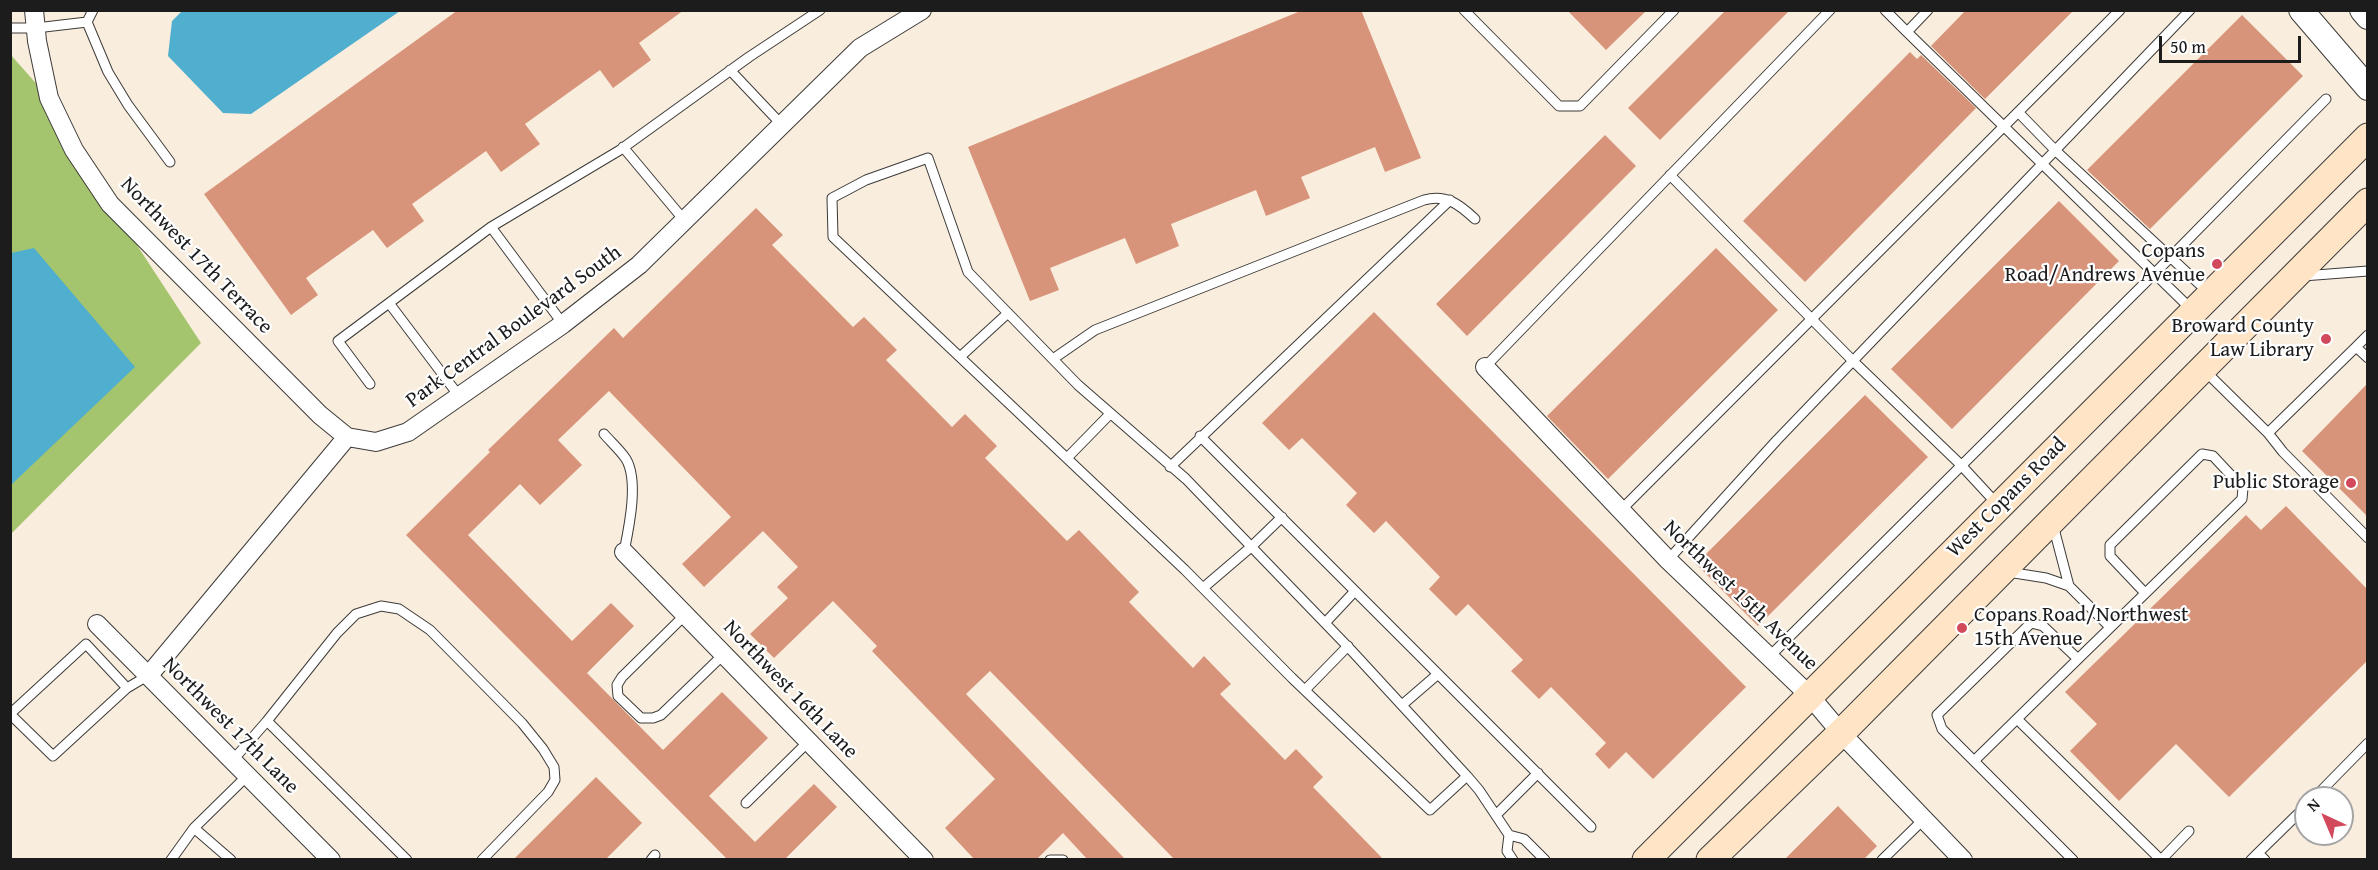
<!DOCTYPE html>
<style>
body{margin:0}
#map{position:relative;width:2378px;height:870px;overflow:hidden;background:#f9eddd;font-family:"Gentium Book Plus",serif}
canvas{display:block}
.frame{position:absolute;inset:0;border:12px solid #1c1c1c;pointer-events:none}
.north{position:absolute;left:2294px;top:786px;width:60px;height:60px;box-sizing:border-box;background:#fff;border:2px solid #a4a4a4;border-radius:50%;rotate:316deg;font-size:16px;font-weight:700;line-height:24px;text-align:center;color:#1c1c1c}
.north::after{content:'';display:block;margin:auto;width:21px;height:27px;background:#d1495b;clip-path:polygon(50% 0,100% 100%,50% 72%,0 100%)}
.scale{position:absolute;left:2159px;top:36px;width:142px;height:27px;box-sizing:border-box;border:3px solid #1c1c1c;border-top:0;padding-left:8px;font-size:18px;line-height:21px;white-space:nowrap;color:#1c1c1c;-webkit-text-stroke:4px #fff;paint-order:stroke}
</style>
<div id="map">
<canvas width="2378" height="870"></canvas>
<div class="frame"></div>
<div class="north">N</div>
<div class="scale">50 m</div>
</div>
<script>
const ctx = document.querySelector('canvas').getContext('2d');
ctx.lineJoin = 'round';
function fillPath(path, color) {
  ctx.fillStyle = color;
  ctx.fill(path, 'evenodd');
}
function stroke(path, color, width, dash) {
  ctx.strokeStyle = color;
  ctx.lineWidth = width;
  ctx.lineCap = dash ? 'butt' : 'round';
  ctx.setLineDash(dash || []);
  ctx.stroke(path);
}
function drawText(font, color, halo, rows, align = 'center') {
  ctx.font = font + ' "Gentium Book Plus",serif';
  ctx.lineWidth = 4.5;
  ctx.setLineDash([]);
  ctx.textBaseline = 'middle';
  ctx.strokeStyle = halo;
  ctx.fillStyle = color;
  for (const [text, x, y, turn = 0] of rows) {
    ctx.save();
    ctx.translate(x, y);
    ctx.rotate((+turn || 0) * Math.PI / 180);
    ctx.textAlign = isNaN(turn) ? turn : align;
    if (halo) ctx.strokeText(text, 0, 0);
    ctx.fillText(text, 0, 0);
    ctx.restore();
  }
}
fillPath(new Path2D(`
 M10 54 49 98 110 204 201 343 11 534Z`), '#a4c56e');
fillPath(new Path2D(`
 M182 11V10L400 11 251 114 223 113 168 56 172 21Z
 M34 248 135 367 11 485V253Z`), '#50aecf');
fillPath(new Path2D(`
 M458 10H684L639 43 651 60 613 88 600 70 525 124 540 144 501 172 486 151 412 204 424 221 387 248 373 230 306 278 318 295 291 315 204 194Z
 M1303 10H1361L1421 158 1385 172 1375 147 1301 177 1310 198 1266 216 1256 190 1171 224 1179 246 1136 264 1125 238 1050 268 1059 290 1030 301 968 147Z
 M1567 10H1647L1606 50Z
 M1726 10H1790L1660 140 1628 108Z
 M1966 10H2074L1985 99 1931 46Z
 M2242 15 2303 76 2150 229 2087 170Z
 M1910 52 1917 59 1921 55 1976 108 1805 282 1743 221Z
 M1605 135 1636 166 1467 336 1436 304Z
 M2059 201 2119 261 1952 429 1891 369Z
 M756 208 783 235 772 245 853 327 864 317 897 350 886 360 952 427 965 414 997 446 985 458 1067 541 1079 530 1139 592 1129 602 1193 668 1204 656 1231 684 1220 694 1285 760 1296 749 1323 777 1313 787 1384 860H1175L990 671 966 694 1126 860H1088L1063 833 1036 860H975L945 828 995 779 872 651 877 646 833 601 774 658 750 634 788 598 777 587 798 567 763 531 704 587 682 564 731 517 609 391 558 440 582 465 540 505 520 484 468 535 572 641 611 603 634 626 587 673 663 750 722 692 768 738 709 796 755 842 814 784 837 807 784 860H728L406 535 490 452 488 450 614 328 623 338Z
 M1716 248 1778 310 1608 479 1547 416Z
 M1374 312 1746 687 1653 779 1626 752 1609 769 1595 754 1606 743 1551 687 1539 699 1511 671 1523 660 1468 604 1456 616 1429 589 1440 577 1386 521 1374 533 1346 505 1357 493 1302 438 1289 450 1262 423Z
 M2367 384V516L2302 451Z
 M1865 395 1928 457 1758 626 1696 564Z
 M2286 506 2367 589V661L2229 797 2176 744 2119 801 2070 751 2097 724 2065 692 2246 515 2261 530Z
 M596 777 642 823 605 860H513Z
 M1838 806 1877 846 1863 860H1784Z`), '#d8947a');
const service = new Path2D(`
 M1464 10 1559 106H1580L1674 10
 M1885 10 1907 32 1928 10
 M87 22 108 72 128 105 170 162
 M10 28H36L87 22 93 10
 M1907 32 2192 310
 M730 70 781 124
 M2018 112 2056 151 2209 293
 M623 147 684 220
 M1670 175 1853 361 1961 465 1997 504
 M491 227 620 150 749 57 820 10
 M2303 276 2368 271
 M389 303 459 396
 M2356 347 2368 335
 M960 357 1008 313
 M1053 359 1095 330 1424 200C1446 194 1459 204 1475 219
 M1485 367 1830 10
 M2204 370 2268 433 2356 347 2368 358
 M370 384 338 341 491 227 563 324
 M2268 433 2283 452 2368 538
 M604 434C611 442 620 450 626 459 639 481 629 527 624 552
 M1200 436 1591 827
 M1067 458 1110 414
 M1170 467 1450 200
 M1621 510 2120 10
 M1668 560 1777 440 2190 10
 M2008 572 2046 578 2069 586 2053 525
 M2069 586 2110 627
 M1203 588 1251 547 1282 517
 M685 615 622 677 617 685 618 696 641 718H653L661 715 724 654
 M1325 623 1355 591
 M1769 657 2155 273 2326 99
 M2078 659 2242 499 2243 488 2213 456 2202 454 2110 545V556L2145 593
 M1305 690 1348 646
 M1402 705 1438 674
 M10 714 53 756 127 688 149 675
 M10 714 86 644 127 688
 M2017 719 2161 860
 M267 721 337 633 356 614 381 606 399 609 430 630 522 723 543 749 554 767 555 780 548 792 482 860
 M233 760 267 721 407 860
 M1974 761 2078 659 2043 626 2031 623 1937 715 1942 729 2073 860
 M1467 776 1430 810 1292 678 1185 570 833 237 832 198 866 180 928 158 968 272 1078 385 1186 479 1351 650 1467 776 1479 790 1509 835 1507 851 1513 860
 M2314 798 2368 743
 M746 803 809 741
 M1497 814 1538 773
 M1509 835 1524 839 1545 860
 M2258 853 2306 806
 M171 860 194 828
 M231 860 194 828 248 775
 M651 860 655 855
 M1050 860H1063
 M1882 860 1924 819
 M2161 860 2189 831
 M2251 860 2258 853 2265 860`);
const minor = new Path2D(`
 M34 10 37 41 49 98 74 150 110 204 320 415 347 437
 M1485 367 1668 560 1809 695 1841 733 1963 860
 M624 552 924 860
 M97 624 331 860
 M149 675 347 437 376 442 408 432 563 324 639 265 860 48 922 10`);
const tertiary = new Path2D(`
 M2301 10 2368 88
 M2362 10 2368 17`);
const secondary = new Path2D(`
 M1646 860 2368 137
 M1710 860 1841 733 2368 202`);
stroke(service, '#3d3b39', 11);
stroke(minor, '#3d3b39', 20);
stroke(tertiary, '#3d3b39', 26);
stroke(secondary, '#3d3b39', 29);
stroke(service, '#fff', 9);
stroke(minor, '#fff', 18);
stroke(tertiary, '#fff', 24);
stroke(secondary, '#ffe4c6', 27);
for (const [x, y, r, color] of [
 [2217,264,6,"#d1495b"],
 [2326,339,6,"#d1495b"],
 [2351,483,6,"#d1495b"],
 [1962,628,6,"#d1495b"]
]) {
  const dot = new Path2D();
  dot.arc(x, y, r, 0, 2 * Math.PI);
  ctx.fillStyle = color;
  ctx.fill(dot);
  stroke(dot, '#fff', 2);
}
drawText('21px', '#1c1c1c', '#fff', [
 ["Copans",2205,252],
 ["Road/Andrews Avenue",2205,276],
 ["Broward County",2314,327],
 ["Law Library",2314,351],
 ["Public Storage",2339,483],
 ["Copans Road/Northwest",1974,616,"left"],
 ["15th Avenue",1974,640,"left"]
], 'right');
drawText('21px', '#1c1c1c', '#fff', [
 ["Northwest 17th Terrace",196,256,46],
 ["Park Central Boulevard South",514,327,-36],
 ["West Copans Road",2007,498,-45],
 ["Northwest 15th Avenue",1740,596,44],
 ["Northwest 16th Lane",790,690,46],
 ["Northwest 17th Lane",230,726,45]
]);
</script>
